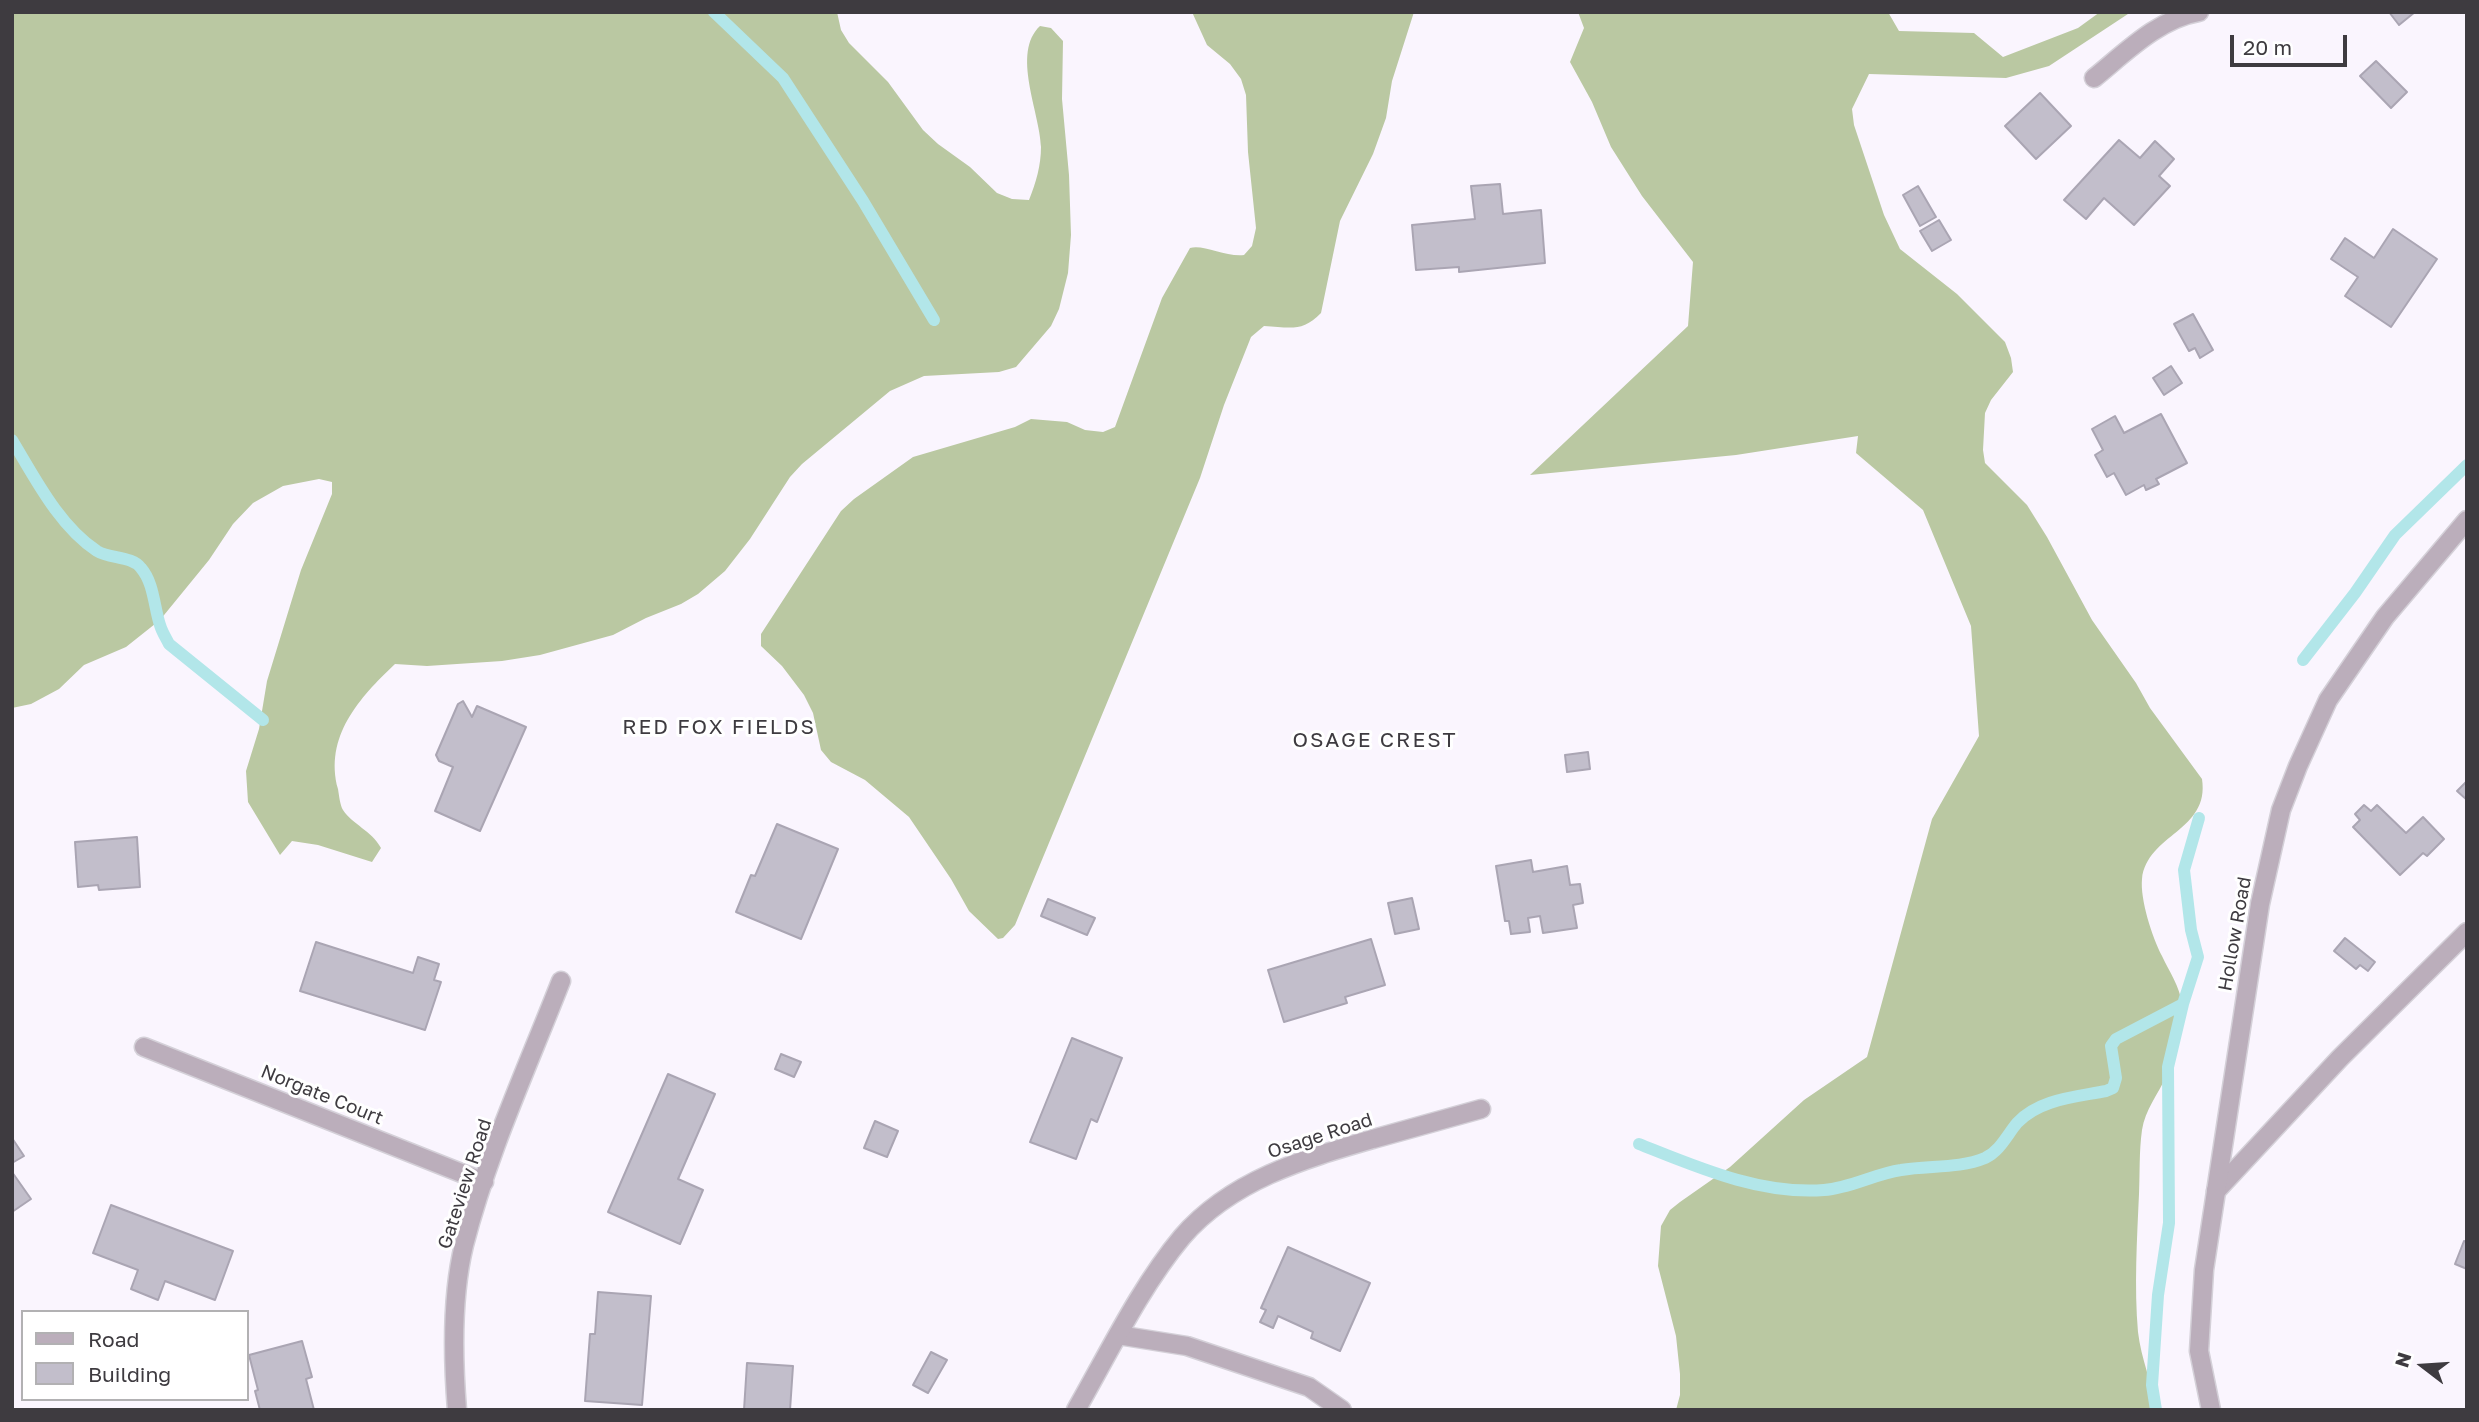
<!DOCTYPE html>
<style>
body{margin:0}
#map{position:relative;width:2479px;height:1422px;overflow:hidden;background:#faf5fe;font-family:"Golos Text",sans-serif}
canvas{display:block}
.frame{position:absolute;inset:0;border:14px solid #3e3b40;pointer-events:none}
.legend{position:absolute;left:21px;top:1310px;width:228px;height:91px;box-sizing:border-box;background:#fff;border:2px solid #b2b1b3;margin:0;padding:9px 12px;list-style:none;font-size:21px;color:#3e3b40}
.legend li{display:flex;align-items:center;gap:14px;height:35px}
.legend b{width:35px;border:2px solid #b2b1b3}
.north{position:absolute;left:2388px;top:1331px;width:70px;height:70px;-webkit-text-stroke:5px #fff;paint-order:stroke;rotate:287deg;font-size:19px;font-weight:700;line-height:28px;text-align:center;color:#3e3b40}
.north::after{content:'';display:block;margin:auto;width:24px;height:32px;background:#3e3b40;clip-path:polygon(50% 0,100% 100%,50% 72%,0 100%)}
.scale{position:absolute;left:2230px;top:35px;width:117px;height:32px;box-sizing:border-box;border:4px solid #3e3b40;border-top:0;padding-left:9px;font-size:21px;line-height:24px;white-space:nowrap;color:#3e3b40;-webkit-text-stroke:5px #fff;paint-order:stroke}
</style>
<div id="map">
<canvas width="2479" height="1422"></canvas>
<div class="frame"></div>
<ul class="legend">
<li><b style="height:9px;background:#bbaebb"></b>Road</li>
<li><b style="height:19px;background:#c2becb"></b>Building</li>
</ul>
<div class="north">N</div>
<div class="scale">20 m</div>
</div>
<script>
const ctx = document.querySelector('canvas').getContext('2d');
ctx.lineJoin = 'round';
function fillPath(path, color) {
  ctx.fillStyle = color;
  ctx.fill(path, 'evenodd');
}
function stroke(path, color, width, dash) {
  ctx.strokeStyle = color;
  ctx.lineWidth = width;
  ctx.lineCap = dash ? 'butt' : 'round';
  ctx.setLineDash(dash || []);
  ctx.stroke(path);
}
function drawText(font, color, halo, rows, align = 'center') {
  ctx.font = font + ' "Golos Text",sans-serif';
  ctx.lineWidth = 6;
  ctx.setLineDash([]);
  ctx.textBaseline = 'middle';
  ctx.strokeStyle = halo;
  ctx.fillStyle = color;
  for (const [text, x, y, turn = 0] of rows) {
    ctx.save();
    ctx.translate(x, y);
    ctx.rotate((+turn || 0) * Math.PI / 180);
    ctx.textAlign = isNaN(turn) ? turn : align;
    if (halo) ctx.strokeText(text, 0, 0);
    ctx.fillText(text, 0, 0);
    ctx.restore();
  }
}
fillPath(new Path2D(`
 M12 12H837L841 30 849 43 888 82 923 130 938 144 970 167 997 193 1012 199 1029 200C1036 183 1041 165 1041 147 1040 112 1011 53 1040 26L1051 28 1063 41 1062 99 1069 175 1071 235 1068 273 1059 309 1051 326 1016 367 999 372 924 376 890 391 802 464 790 477 750 539 725 571 698 594 681 604 646 618 613 635 540 655 502 661 427 666 395 664C359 698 324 737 338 789 339 795 340 805 343 810 353 825 371 830 381 848L372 862 318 845 292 841 280 855 248 802 246 771 259 729 267 681 301 570 332 494V482L319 479 283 486 253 503 233 524 209 560 160 620 126 647 84 665 59 689 31 704 12 708Z
 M1192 12H1414L1392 81 1386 118 1373 154 1340 221 1321 313C1302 333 1289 327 1264 326L1251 337 1224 405 1200 478 1015 925 1003 938 998 939 969 911 951 879 909 817 865 780 831 762 821 750 813 713 804 695 782 666 761 646V634L841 511 854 499 913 457 1015 427 1031 419 1067 422 1085 430 1103 432 1115 427 1162 298 1190 248C1203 244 1225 257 1244 255L1252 246 1256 228 1248 152 1246 95 1241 79 1230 64 1207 45Z
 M1578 12H1888L1899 31 1974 33 2003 57 2078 28 2100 12H2131L2049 66 2006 78 1869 74 1852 109 1854 125 1884 215 1900 249 1957 294 2005 342 2011 358 2013 372 1991 400 1985 413 1983 450 1985 463 2027 505 2047 537 2092 620 2136 683 2150 708 2202 779C2210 831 2147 834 2142 879 2140 899 2152 937 2162 956 2169 971 2180 987 2182 1004 2184 1026 2175 1057 2166 1077 2158 1094 2145 1110 2142 1130 2139 1151 2140 1173 2139 1194 2137 1238 2134 1288 2138 1332 2141 1358 2152 1385 2158 1410H1676L1680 1395V1374L1676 1336 1658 1266 1661 1226 1670 1210 1680 1202 1730 1167 1804 1100 1867 1057 1932 819 1979 736 1971 626 1923 510 1856 453 1858 436 1736 455 1530 475 1688 326 1693 262 1642 196 1611 147 1592 102 1570 62 1584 28Z`), '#bac8a2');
stroke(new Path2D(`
 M714 12 783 78 863 201 934 320
 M12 440C35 478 59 526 97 551 110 559 132 556 141 568 154 583 154 607 160 625 162 632 166 638 169 644L263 720
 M2303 660 2355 593 2395 535 2467 465
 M1639 1144C1697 1167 1760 1195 1824 1190 1851 1188 1874 1174 1901 1170 1928 1165 1959 1169 1985 1158 2000 1151 2007 1135 2017 1123 2039 1099 2076 1097 2106 1091L2113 1088 2116 1078 2111 1046 2116 1039 2183 1004
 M2156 1410 2152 1385 2158 1295 2169 1223 2168 1067 2183 1004 2198 957 2191 930 2184 870 2199 818`), '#b2e6e9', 12);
const building = new Path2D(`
 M2389 12H2415L2399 25Z
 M2376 61 2407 92 2391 108 2360 76Z
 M2040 93 2071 126 2036 159 2005 126Z
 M2119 140 2140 158 2155 141 2174 159 2159 176 2170 186 2134 225 2104 198 2086 219 2064 200Z
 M1500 184 1503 214 1541 210 1545 263 1459 272V267L1416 270 1412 225 1475 219 1471 186Z
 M1918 186 1936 217 1920 226 1903 195Z
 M1939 220 1951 240 1932 251 1920 231Z
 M2393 229 2437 259 2391 327 2345 296 2358 277 2331 259 2345 238 2374 258Z
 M2193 314 2213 350 2200 358 2195 348 2189 351 2174 324Z
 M2171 366 2182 383 2164 395 2153 378Z
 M2161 414 2187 463 2156 479 2159 484 2146 490 2144 485 2126 495 2114 473 2107 477 2095 455 2103 450 2092 429 2115 416 2124 433Z
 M463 701 472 717 477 706 526 727 480 831 435 811 453 767 439 761 436 755 458 704Z
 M1588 752 1590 769 1567 772 1565 755Z
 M2467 781V800L2457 791Z
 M2364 805 2371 811 2377 805 2406 833 2423 817 2444 839 2427 856 2423 853 2400 875 2353 827 2360 820 2355 814Z
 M777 824 838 849 801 939 736 912 751 875 755 876Z
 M137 837 140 887 99 890 98 885 78 887 75 842Z
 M1531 860 1533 872 1567 866 1570 885 1580 884 1583 903 1573 905 1577 928 1543 933 1540 916 1528 918 1530 932 1511 934 1509 921H1505L1496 866Z
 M1412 898 1419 929 1395 934 1388 903Z
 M1048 899 1095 918 1087 935 1041 916Z
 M2345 938 2375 962 2368 971 2360 965 2356 969 2334 951Z
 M1371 939 1385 985 1345 997 1347 1003 1284 1022 1268 970Z
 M316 942 413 973 418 957 439 964 434 980 441 982 425 1030 300 991Z
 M1072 1038 1122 1058 1097 1122 1091 1119 1076 1159 1030 1142Z
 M781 1054 801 1062 794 1077 775 1069Z
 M668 1074 715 1094 678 1179 703 1190 680 1244 608 1212Z
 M875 1121 898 1131 887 1157 864 1148Z
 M12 1138 24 1156 12 1163Z
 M12 1172 31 1199 12 1212Z
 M111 1205 233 1251 215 1300 165 1281 158 1300 131 1289 138 1270 93 1253Z
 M2464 1241 2467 1242V1269L2455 1264Z
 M1288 1247 1370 1283 1340 1351 1311 1338 1313 1332 1278 1316 1273 1328 1260 1322 1266 1310 1261 1308Z
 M598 1292 651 1296 642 1405 585 1401 590 1334H595Z
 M302 1341 312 1377 306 1379 314 1410H260L255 1391 258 1390 249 1355Z
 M931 1352 947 1360 928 1393 913 1385Z
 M747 1363 793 1366 790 1410H744Z`);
fillPath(building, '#c2becb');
stroke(building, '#aaa5b3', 2);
const lane = new Path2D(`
 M2094 78C2125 53 2158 19 2199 12
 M2216 1191 2340 1058 2467 932
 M1118 1335 1187 1346 1309 1387 1342 1410`);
const street = new Path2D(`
 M144 1047 484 1182
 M457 1410C453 1360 452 1294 464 1245 487 1155 527 1068 561 981
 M1076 1410C1108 1354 1141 1286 1182 1237 1231 1180 1304 1159 1373 1139 1409 1129 1445 1119 1481 1109
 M2211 1410 2199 1351 2204 1270 2260 904 2281 810 2298 766 2328 700 2385 617 2467 520`);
stroke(lane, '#d4d0d8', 21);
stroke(street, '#d4d0d8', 21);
stroke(lane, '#bbaebb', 18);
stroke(street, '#bbaebb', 18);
drawText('19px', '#3e3b40', '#fff', [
 ["Hollow Road",2235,934,-80],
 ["Norgate Court",322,1095,22],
 ["Osage Road",1320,1136,-18],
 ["Gateview Road",465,1184,-72]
]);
ctx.letterSpacing = '2px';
drawText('21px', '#3e3b40', '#fff', [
 ["RED FOX FIELDS",719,727],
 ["OSAGE CREST",1375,740]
]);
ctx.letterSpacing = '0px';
</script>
